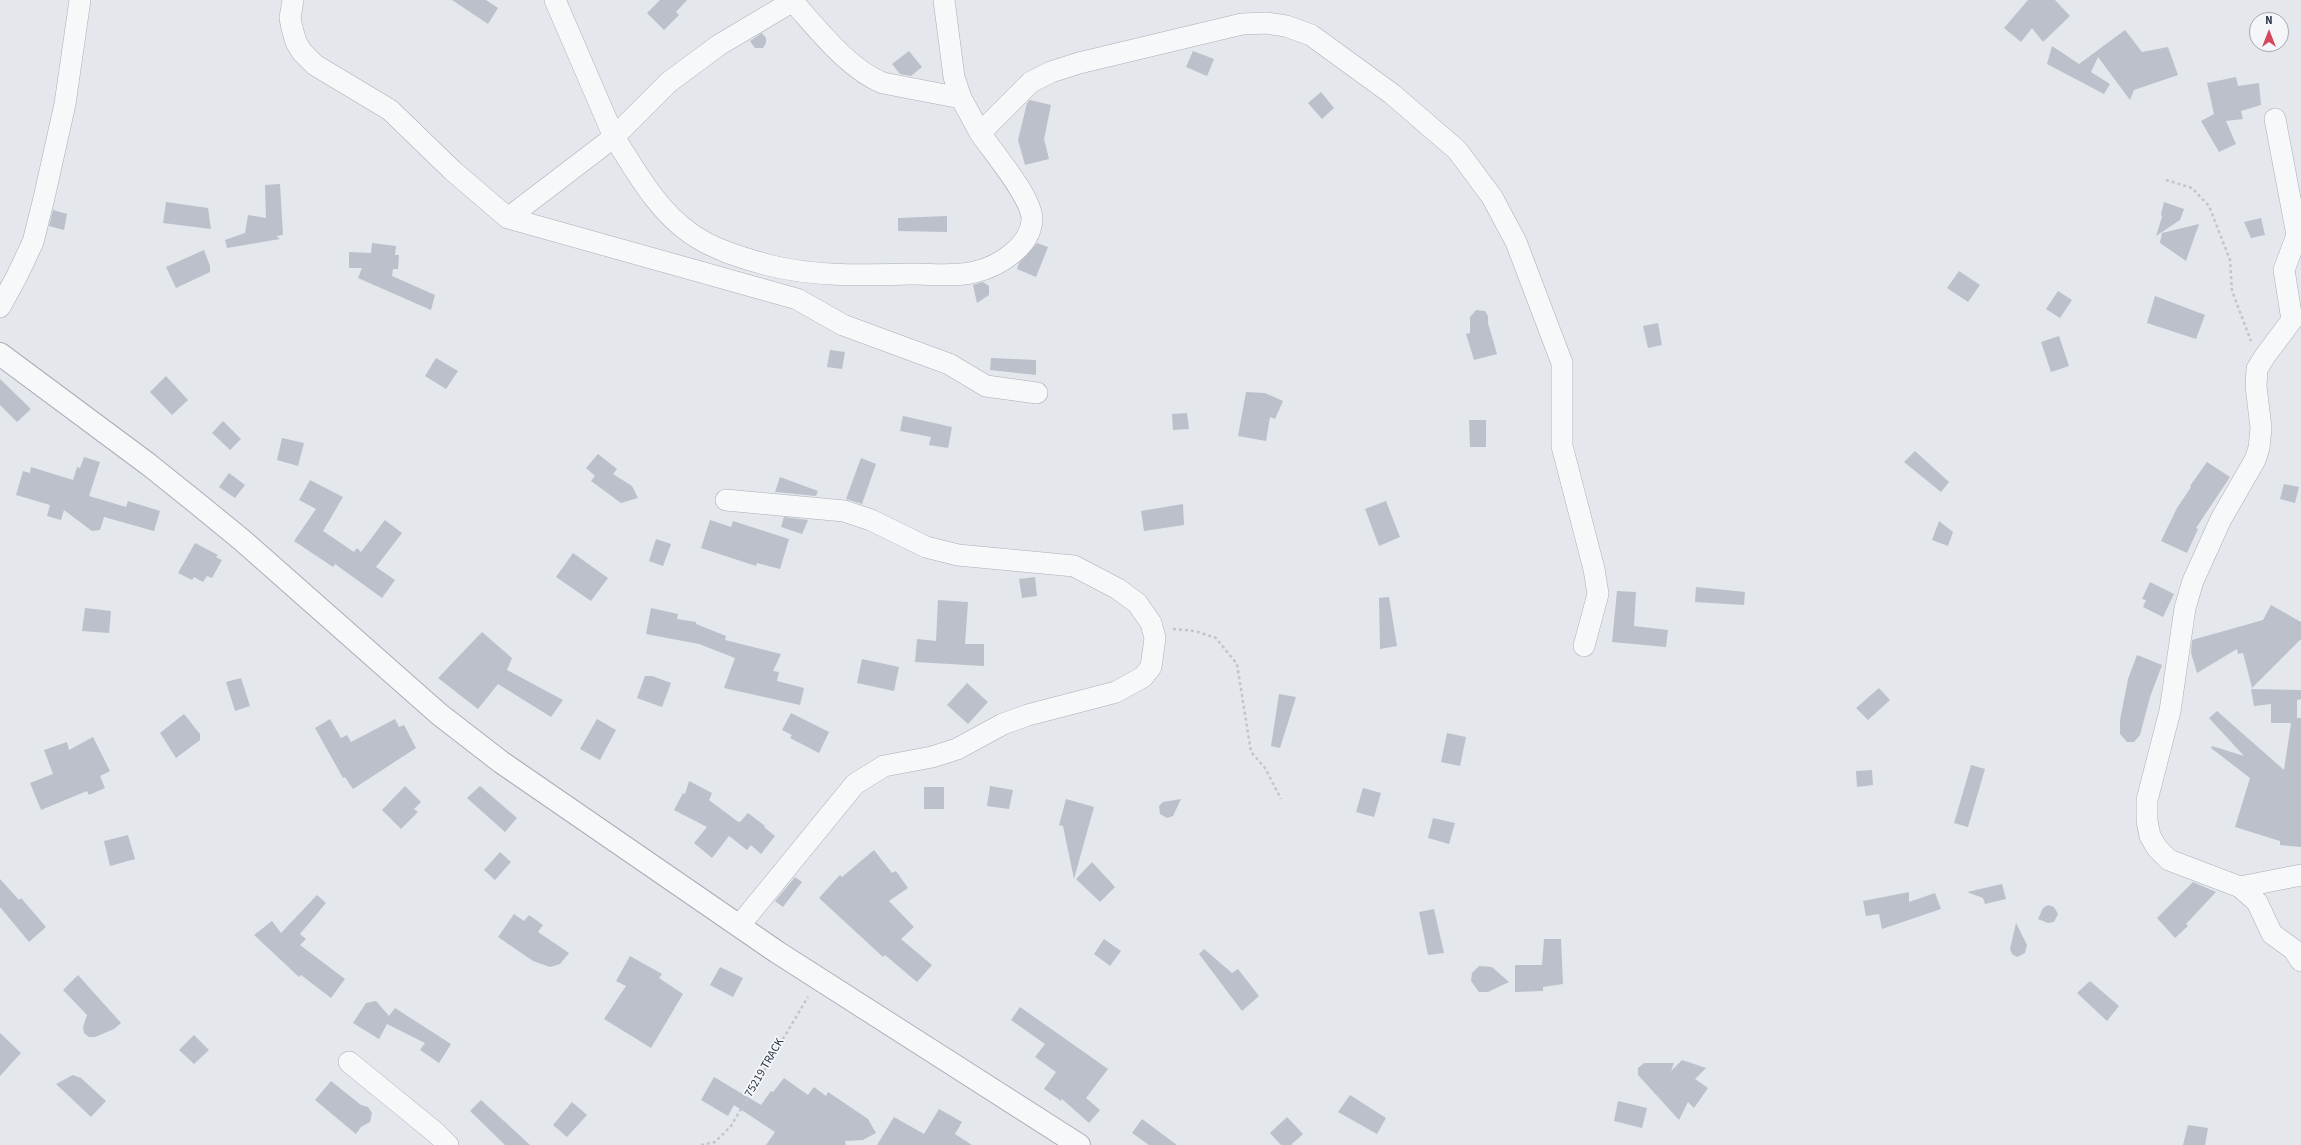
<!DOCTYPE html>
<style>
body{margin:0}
#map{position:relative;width:2301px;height:1145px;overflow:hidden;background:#e4e7ec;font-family:"Source Sans 3",sans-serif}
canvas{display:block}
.north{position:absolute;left:2249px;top:12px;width:40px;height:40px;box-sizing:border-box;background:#f4f6f9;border:1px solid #a4a8b1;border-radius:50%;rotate:0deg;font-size:11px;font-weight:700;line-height:16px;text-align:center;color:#2b3445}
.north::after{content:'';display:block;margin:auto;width:14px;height:18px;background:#d1495b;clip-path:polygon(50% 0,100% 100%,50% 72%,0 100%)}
</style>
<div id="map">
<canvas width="2301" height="1145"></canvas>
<div class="north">N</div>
</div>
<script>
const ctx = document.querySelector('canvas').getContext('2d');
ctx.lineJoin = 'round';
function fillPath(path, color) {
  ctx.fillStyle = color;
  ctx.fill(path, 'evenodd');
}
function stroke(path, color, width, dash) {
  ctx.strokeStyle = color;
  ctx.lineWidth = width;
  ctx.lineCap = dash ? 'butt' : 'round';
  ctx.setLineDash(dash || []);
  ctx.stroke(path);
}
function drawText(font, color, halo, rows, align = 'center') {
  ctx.font = font + ' "Source Sans 3",sans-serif';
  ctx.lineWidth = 3.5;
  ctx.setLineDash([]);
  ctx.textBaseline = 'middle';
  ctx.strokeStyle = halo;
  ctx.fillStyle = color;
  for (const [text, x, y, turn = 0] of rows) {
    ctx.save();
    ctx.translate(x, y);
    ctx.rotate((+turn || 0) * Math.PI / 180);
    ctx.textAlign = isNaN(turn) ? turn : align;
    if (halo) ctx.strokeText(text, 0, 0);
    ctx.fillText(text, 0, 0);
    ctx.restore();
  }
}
fillPath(new Path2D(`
 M452 0H486L498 8 488 24Z
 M660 0H687L676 12 679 15 664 30 647 13Z
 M2028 0H2055L2070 16 2043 42 2032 28 2021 42 2004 28Z
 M2125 30 2142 52 2168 47 2178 75 2134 90 2130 100 2098 57 2091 72 2110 84 2104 94 2047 64 2052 46 2079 64Z
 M762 33 766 38V43L763 48H755L750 41Z
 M909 51 922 67 911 76 900 74 892 64Z
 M1193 51 1214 59 1207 76 1186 67Z
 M2236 77 2238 86 2259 83 2261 105 2241 111 2243 119 2226 121 2236 144 2219 152 2201 121 2214 114 2207 83Z
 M1321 92 1334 108 1322 119 1308 103Z
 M1030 100 1051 105 1044 139 1049 159 1025 165 1018 140 1027 103Z
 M280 184 283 235 276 236 280 239 227 248 225 240 245 233 248 215 266 218 265 185Z
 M166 202 208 208 211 229 163 223Z
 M2164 202 2184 209 2180 220 2156 236 2162 217 2161 214Z
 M53 210 67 214 64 230 49 226Z
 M947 216V232L898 231V218Z
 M2261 218 2265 235 2251 238 2244 222Z
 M2199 224 2186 261 2160 243 2162 233Z
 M372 243 396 246 395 255H399L398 269H393L392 276 435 295 431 310 358 278 362 268H349V252L371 253Z
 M1037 243 1048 247 1036 277 1017 269 1019 263Z
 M204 250 210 266V272L176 288 166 267Z
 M1959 271 1980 285 1968 302 1947 288Z
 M983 282 989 286V295L977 303 973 285Z
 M2058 291 2072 300 2060 318 2046 309Z
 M2155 296 2205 315 2196 339 2147 323Z
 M1476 310 1485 311 1488 316V323L1497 354 1474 360 1466 334 1470 333V317Z
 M1658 323 1662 345 1648 348 1643 326Z
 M2059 336 2069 366 2051 372 2041 342Z
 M830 350 845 352 842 369 827 367Z
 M436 358 458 371 446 389 425 376Z
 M991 358 1036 360V375L990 370Z
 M166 376 188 400 172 415 150 392Z
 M0 379 31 409 17 422 0 405Z
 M1246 392 1265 393 1283 401 1275 419 1270 417 1266 441 1238 436Z
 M1187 413 1189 429 1173 430 1172 414Z
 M903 416 952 427 948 448 929 445 931 437 900 431Z
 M1469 420H1486V447H1470Z
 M223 421 241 439 230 450 212 433Z
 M282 438 304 443 298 466 277 460Z
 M1915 451 1949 482 1941 492 1904 462Z
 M598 454 617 469 613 474 632 486 638 498 621 503 591 481 595 476 586 468Z
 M84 457 100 462 89 496 126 507 128 501 160 511 154 531 104 517 100 530 92 531 64 510 61 520 47 516 50 505 16 495 23 471 30 473 31 467 73 480 77 467 80 468Z
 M861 458 876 464 862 504 846 499Z
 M2207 462 2230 477 2196 528 2198 529 2187 553 2161 541 2177 508 2191 487 2190 486Z
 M229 473 245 485 235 498 219 487Z
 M780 477 818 491 816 496 775 492Z
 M310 480 343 497 323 531 354 552 357 548 361 552 385 520 402 533 376 567 395 580 382 598 335 564 333 567 294 541 316 509 299 500Z
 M2284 484 2299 487 2295 503 2280 499Z
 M1386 501 1400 537 1379 546 1365 509Z
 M1183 504 1184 525 1144 531 1141 511Z
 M784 517 808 520 802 534 781 527Z
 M710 520 731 527 733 521 789 539 780 569 757 563 756 566 701 548Z
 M1939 521 1953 532 1948 546 1932 540Z
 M656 539 671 544 663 566 649 561Z
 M195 543 218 555 216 557 222 560 212 578 207 576 203 582 194 577 192 580 178 573Z
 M573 553 608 578 591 601 556 577Z
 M1035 577 1037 596 1022 598 1019 579Z
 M2150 582 2174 594 2163 617 2143 607 2146 600 2142 599Z
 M1696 587 1745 592 1744 605 1695 602Z
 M1617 591 1636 592 1634 626 1668 630 1666 647 1612 642Z
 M1389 597 1397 646 1380 649 1379 598Z
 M938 600 968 602 965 644H984V666L915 662 917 639 936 641Z
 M2271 605 2301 622V639L2252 688 2243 653 2238 654 2237 649 2197 673 2191 653 2192 640 2263 620Z
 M85 608 111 611 109 633 82 631Z
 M651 608 678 614 677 619 696 622V624L726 636 725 640 781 654 773 671 779 672 777 681 804 688 800 705 724 688 735 658 699 644 646 634Z
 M482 632 512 658 507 670 563 700 551 717 498 684 478 709 438 678Z
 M2137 655 2162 665 2150 697 2140 735 2134 742H2127L2120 734V720L2128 679Z
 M862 659 899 667 894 691 857 683Z
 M645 676H652L671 683 662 707 637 698Z
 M241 678 250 706 235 711 226 682Z
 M967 683 988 702 968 724 947 705Z
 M1879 688 1890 700 1868 720 1856 708Z
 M2251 689 2301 690V699L2297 700V718H2301V847L2280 845V841L2235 827 2250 778 2211 748 2212 746 2244 756 2209 718 2217 711 2284 770 2291 723H2271V704L2254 706Z
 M1279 694 1296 697 1280 748 1271 746Z
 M791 713 829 732 819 753 790 738 792 735 782 730Z
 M184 714 200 734V740L176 758 160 733Z
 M330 719 341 738 347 735 351 742 395 719 399 727 404 725 416 748 353 789 345 777 343 778 315 728Z
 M597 719 616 730 600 760 580 749Z
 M1447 733 1466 737 1460 766 1441 762Z
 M93 737 110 771 100 776 105 788 89 795 87 791 41 810 30 783 53 774 44 750 67 742 69 750Z
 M1971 765 1985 769 1968 827 1954 823Z
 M1872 770 1873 785 1857 787 1856 771Z
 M689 781 712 793 709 800 737 821 740 822 748 813 765 826 764 827 775 836 761 854 751 845 747 850 729 836 712 858 694 843 707 827 674 810 683 793 685 794Z
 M405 786 421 802 414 809 418 812 401 829 382 810Z
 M480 786 517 818 505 832 467 798Z
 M990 786 1013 790 1009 809 987 806Z
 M924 787H944V809H924Z
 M1363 788 1381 793 1374 817 1356 812Z
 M1066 799 1094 807 1074 879 1063 826 1059 825Z
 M1181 799 1173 816 1167 818 1160 814 1159 806 1163 802Z
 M1433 818 1455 823 1449 844 1428 838Z
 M128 835 135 859 110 866 104 841Z
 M874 850 892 873 896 871 908 888 889 901 914 927 901 939 932 965 917 982 885 955 883 957 819 898 840 875 842 877Z
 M500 852 511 862 495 880 484 870Z
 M1092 862 1115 887 1100 902 1076 879Z
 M795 877 802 882 783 907 775 901Z
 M0 879 19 900 21 898 46 927 29 942 0 907Z
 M2193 882 2216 892 2186 924 2188 926 2175 938 2157 918Z
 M2002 884 2006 899 1985 904 1983 898 1967 892Z
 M1909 892V902L1935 893 1941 909 1882 929 1879 914 1866 916 1863 901Z
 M317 895 326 903 300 934 306 939 300 945 345 979 331 998 301 975 299 977 254 935 272 921 281 933Z
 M2048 905 2054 907 2058 914 2054 922 2048 923 2038 919 2043 908Z
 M1434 909 1444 953 1428 955 1419 912Z
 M514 914 524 921 529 915 543 925 538 932 569 953 560 964 550 967 533 961 498 937Z
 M2016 923 2027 945 2025 953 2017 957 2012 954 2010 949Z
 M1104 939 1121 951 1110 966 1094 954Z
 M1544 939H1561L1563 984 1543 987V991L1515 992V965H1542Z
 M1204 949 1232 973 1238 969 1259 996 1242 1011 1199 954Z
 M630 956 662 974 659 978 683 994 651 1048 604 1019 626 986 616 981Z
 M1479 966 1492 967 1509 982 1488 992H1479L1471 981 1472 973Z
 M720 967 743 978 733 997 710 985Z
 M78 975 121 1023 114 1029 95 1037H89L84 1033 83 1027 87 1015 63 990Z
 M2090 981 2119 1006 2107 1021 2077 993Z
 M376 1001 389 1016 395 1008 451 1044 439 1063 420 1050 425 1043 387 1024 379 1039 353 1023 366 1003Z
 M1020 1007 1108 1069 1086 1098 1100 1110 1089 1123 1062 1099 1061 1101 1044 1089 1056 1072 1035 1057 1045 1044 1011 1020Z
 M0 1033 21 1053 0 1076Z
 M194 1035 209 1050 194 1064 179 1050Z
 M1682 1060 1706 1068 1695 1079 1708 1088 1694 1108 1688 1102 1679 1120 1638 1075V1068L1644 1063H1674L1671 1071Z
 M73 1075 81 1078 106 1101 91 1117 56 1084Z
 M714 1077 761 1105 771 1091 773 1092 784 1078 808 1095 814 1087 826 1096 828 1092 868 1119 876 1133 863 1140 845 1141 846 1145H766L775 1132 734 1105 728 1116 701 1100Z
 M331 1081 361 1105 368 1107 372 1113 370 1122 361 1127 356 1134 315 1100Z
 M1350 1095 1386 1118 1377 1134 1338 1112Z
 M481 1100 504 1121 530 1145H505L470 1111Z
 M1618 1101 1647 1108 1642 1128 1614 1121Z
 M572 1102 587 1115 567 1137 553 1125Z
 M939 1109 962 1122 955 1134 972 1145H877L894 1117 924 1134Z
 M1287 1117 1303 1134 1291 1145H1281L1270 1133Z
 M1142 1119 1177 1145H1149L1132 1133Z
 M2188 1125 2208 1128 2205 1145H2183Z`), '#bbc0ca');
const minor = new Path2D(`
 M293 0 290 18 292 28 296 42 302 52 315 65 390 110 453 171 508 218 797 299 843 325 949 364 986 386 1037 393
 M944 0 954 77 961 98 980 133
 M961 98 883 83C850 70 820 32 796 5L788 4 719 45 669 82 614 137C636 171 656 209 690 233 712 249 742 258 768 265 816 277 863 275 912 274 933 274 955 277 975 272 999 266 1030 247 1032 220 1033 199 993 152 980 133L1031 82 1051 72 1079 63 1242 24 1266 23 1286 26 1311 35 1392 94 1457 150 1492 197 1516 242 1562 363V446L1594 569 1598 594 1584 646
 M2275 119 2297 235 2284 270 2292 320 2265 356 2257 369 2256 386 2261 428 2259 448 2255 460 2221 519 2193 581 2185 608 2170 711 2147 800V821L2150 836 2157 848 2169 860 2240 887 2257 902 2272 934 2293 949 2301 961
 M508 218 614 137 555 0
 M0 307 17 276 33 242 44 198 65 104 80 0
 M726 500 844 511 871 520 926 547 958 555 1074 566 1118 589 1137 603 1151 623 1155 638 1151 667 1143 677 1116 692 1028 715 1003 724 957 749 932 757 884 766 855 784 739 926
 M2240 887 2301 875
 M349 1062 436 1133 448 1145`);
const tertiary = new Path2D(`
 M0 354 148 464 193 500 242 540 439 714 501 762 777 952 1079 1145`);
stroke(minor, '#a9aeb7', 22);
stroke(tertiary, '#a9aeb7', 24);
stroke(new Path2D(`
 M2166 180 2192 188 2209 206 2230 260 2232 291 2251 341
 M1173 629 1195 631 1216 638 1237 664 1251 752 1265 768 1281 799
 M701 1145 715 1142 731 1126 808 997`), '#c2c5cb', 2.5, [3, 3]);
stroke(minor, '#f7f8fa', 21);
stroke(tertiary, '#f7f8fa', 22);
drawText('12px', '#2b3445', '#f4f6f9', [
 ["75219 TRACK",765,1068,-60]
]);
</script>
